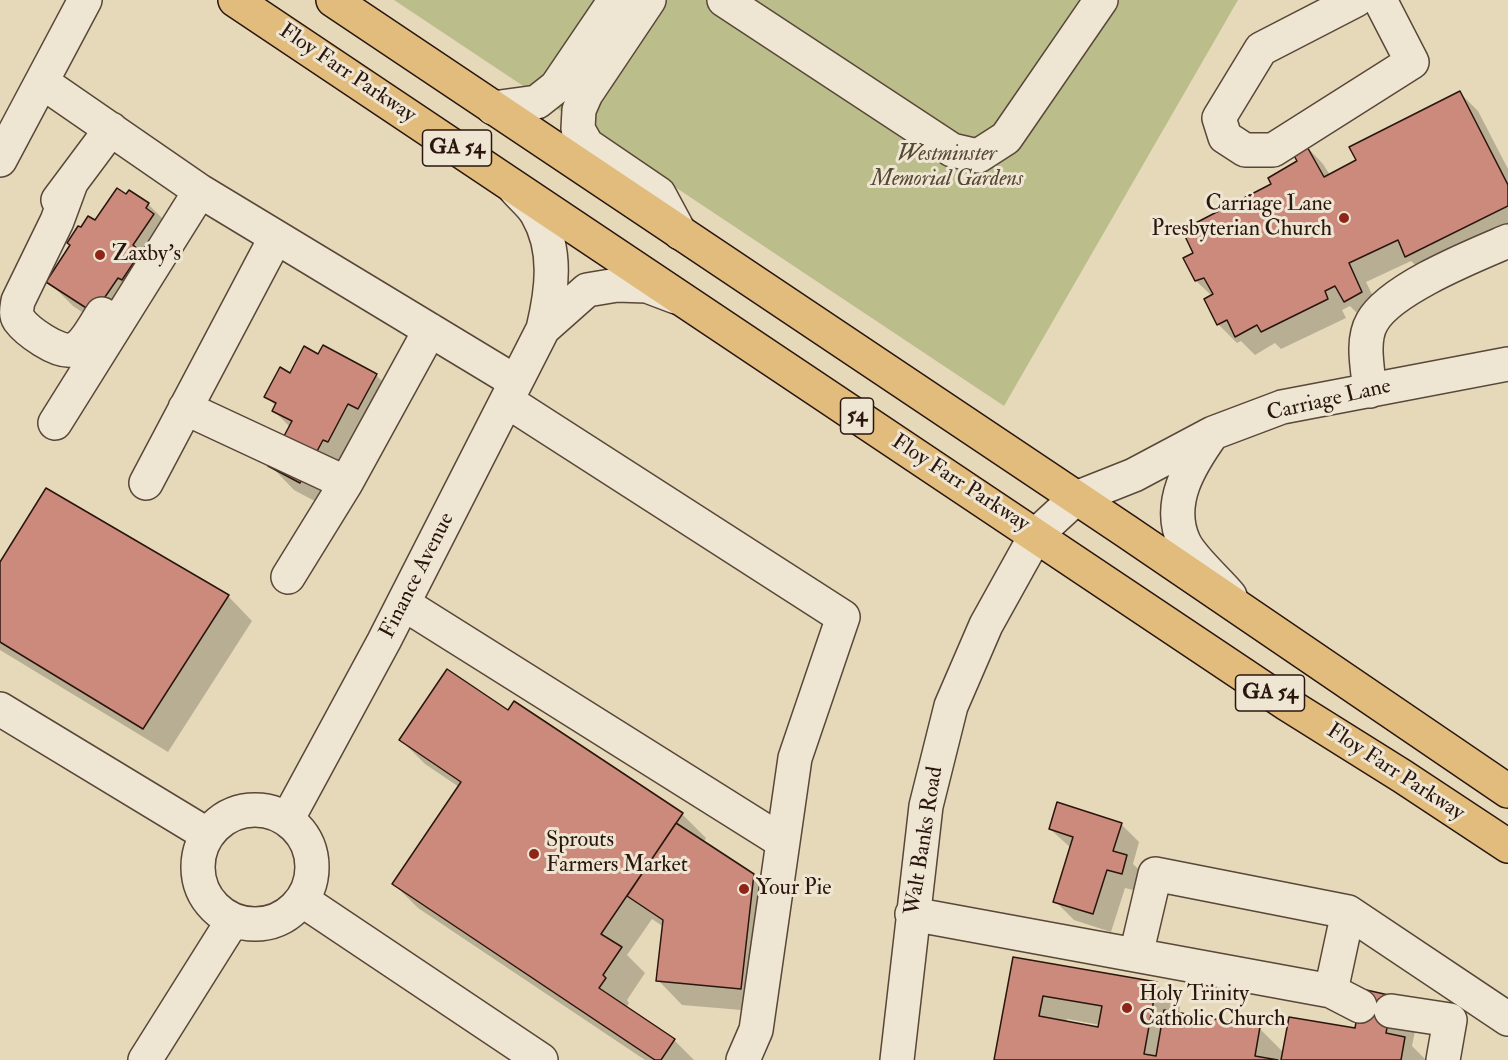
<!DOCTYPE html>
<style>
body{margin:0}
canvas{display:block;background:#e5d9b9}
</style>
<canvas width="1508" height="1060"></canvas>
<script>
const ctx = document.querySelector('canvas').getContext('2d');
ctx.lineJoin = 'round';
function fillPath(path, color) {
  ctx.fillStyle = color;
  ctx.fill(path, 'evenodd');
}
function stroke(path, color, width, dash) {
  ctx.strokeStyle = color;
  ctx.lineWidth = width;
  ctx.lineCap = dash ? 'butt' : 'round';
  ctx.setLineDash(dash || []);
  ctx.stroke(path);
}
function drawText(font, color, halo, rows, align = 'center') {
  ctx.font = font + ' "IM FELL Double Pica",serif';
  ctx.lineWidth = 6;
  ctx.setLineDash([]);
  ctx.textBaseline = 'middle';
  ctx.strokeStyle = halo;
  ctx.fillStyle = color;
  for (const [text, x, y, turn = 0] of rows) {
    ctx.save();
    ctx.translate(x, y);
    ctx.rotate((+turn || 0) * Math.PI / 180);
    ctx.textAlign = isNaN(turn) ? turn : align;
    if (halo) ctx.strokeText(text, 0, 0);
    ctx.fillText(text, 0, 0);
    ctx.restore();
  }
}
fillPath(new Path2D(`
 M394 0H1238L1004 406Z`), '#bbbe8b');
fillPath(new Path2D(`
 M1460 93 1478 111 1508 169V233L1425 274 1411 261 1366 282 1380 311 1364 320 1350 306 1342 310 1346 318 1281 349 1275 343 1255 355 1241 341 1237 343 1218 324 1212 296 1196 281 1185 259 1195 253 1299 162 1305 145 1323 164 1330 175 1358 160Z
 M127 196 148 204 172 228 119 337 73 306 48 281 96 222Z
 M319 356 376 375 400 399 324 506 294 490 270 465 290 427 273 410 276 406 266 396Z
 M0 565 228 596 252 621 168 752 0 650Z
 M508 712 682 814 706 838 703 843 753 876 778 900 765 1012 682 1005 658 980 664 927 652 919 627 955 645 973 627 1000 629 1003 626 1008 674 1040 694 1060H645L418 908 394 884 459 787 425 764 401 740Z
 M1121 824 1139 842 1133 864 1145 875 1141 892 1125 888 1111 932 1074 920 1055 901 1071 848 1050 829Z
 M1014 959 1156 983 1180 1007 1179 1014 1259 1028 1284 1053 1356 1030 1417 1021 1412 1046 1426 1060H996ZM1067 1019 1100 1025 1099 1029 1066 1023Z`), '#0003');
const building = new Path2D(`
 M1460 91 1508 185V206L1405 257 1398 240 1349 263 1362 292 1344 302 1335 286 1325 291 1328 299 1261 332 1257 325 1235 337 1227 320 1217 325 1204 299 1213 294 1204 278 1195 281 1183 258 1193 253 1182 230 1271 184 1268 178 1297 161 1292 152 1305 143 1324 177 1356 160 1349 147Z
 M117 188 126 194 129 190 149 203 146 208 154 214 133 245 139 250 132 260 134 262 122 280 118 278 94 313 46 282 70 245 67 243 78 226 81 227 88 216 95 220Z
 M323 345 377 374 358 409 348 404 328 442 323 440 300 483 268 466 292 421 272 411 276 403 264 397 280 367 290 373 304 346 318 354Z
 M46 488 229 595 143 729 0 642V562Z
 M447 669 508 710 514 701 683 813 601 934 622 947 603 975 606 978 599 988 675 1039 661 1060H655L392 884 461 782 399 740Z
 M1057 802 1122 823 1113 851 1127 855 1122 874 1107 870 1093 914 1053 902 1073 837 1049 829Z
 M676 823 754 874 741 989 656 981 663 920 627 896Z
 M1013 957 1157 982 1144 1054 1156 1056 1164 1010 1260 1027 1255 1056 1278 1060H994ZM1043 996 1102 1006 1098 1027 1039 1016Z
 M1362 989 1393 996 1386 1033 1405 1037 1401 1060H1281L1289 1017 1355 1028Z`);
fillPath(building, '#cc8a7c');
stroke(building, '#2a160e', 1.5);
const minor = new Path2D(`
 M649 0 586 94 579 110 578 129 587 145 659 194 680 233
 M724 0 952 150 978 156 1006 138 1101 0
 M1356 0 1261 49 1219 118 1225 137 1245 150H1273L1412 62 1380 0
 M42 82 200 191 55 423
 M493 108 537 102 556 87 615 0
 M0 160 85 0
 M71 183 57 221 18 301C17 308 15 314 19 320 27 331 57 353 72 350 85 346 95 324 102 314
 M515 189C522 197 532 205 537 214 558 250 552 291 543 329L587 290 617 285 647 286 676 297
 M200 191 516 382
 M58 200 111 129
 M1370 391C1368 370 1361 341 1372 322 1390 289 1473 256 1508 241
 M507 401 843 617 795 758 756 1030 743 1060
 M185 408 346 483
 M1212 434C1190 465 1166 503 1184 542 1191 558 1218 581 1230 596
 M146 483 276 237
 M288 577 346 483 430 330
 M404 604 783 842
 M0 709 208 835
 M198 867a57 57 0 1 1 114 0a57 57 0 1 1-114 0Z
 M287 820 384 641 543 329
 M302 900 541 1060
 M912 914 1331 991 1348 912 1508 1019
 M1136 955 1155 874 1348 912
 M1331 991 1360 1006
 M1391 1011 1450 1020 1443 1060
 M145 1060 233 920
 M897 1060 926 806 951 706 986 625 1036 535 1076 498 1134 475 1213 433 1282 407 1508 364`);
const major = new Path2D(`
 M235 0 1287 704 1402 776 1508 846
 M333 0 1126 531 1508 791`);
stroke(minor, '#594739', 36);
stroke(major, '#2a160e', 36);
stroke(minor, '#eee6d2', 33);
stroke(major, '#e2bc7c', 33);
for (const [x, y, r, color] of [
 [1344,218,6,"#8f2418"],
 [100,255,6,"#8f2418"],
 [534,854,6,"#8f2418"],
 [744,889,6,"#8f2418"],
 [1127,1008,6,"#8f2418"]
]) {
  const dot = new Path2D();
  dot.arc(x, y, r, 0, 2 * Math.PI);
  ctx.fillStyle = color;
  ctx.fill(dot);
  stroke(dot, '#eee6d2', 2);
}
for (const [x, y, w] of [
 [457,148,69],
 [857,416,33],
 [1270,693,69]
]) {
  const box = new Path2D();
  box.roundRect(x - w / 2, y - 18, w, 36, 4.5);
  ctx.fillStyle = '#eee6d2';
  ctx.fill(box);
  stroke(box, '#2a160e', 1.5);
}
drawText('bold 21px', '#2a160e', null, [
 ["GA 54",457,148],
 ["54",857,416],
 ["GA 54",1270,693]
]);
drawText('22px', '#2a160e', '#eee6d2', [
 ["Floy Farr Parkway",347,74,34],
 ["Carriage Lane",1329,401,-13],
 ["Floy Farr Parkway",960,484,33],
 ["Finance Avenue",418,576,-63],
 ["Floy Farr Parkway",1395,773,33],
 ["Walt Banks Road",925,841,-81]
]);
drawText('italic 22px', '#564834', '#eee6d2', [
 ["Westminster",947,155],
 ["Memorial Gardens",947,180]
]);
drawText('22px', '#2a160e', '#eee6d2', [
 ["Carriage Lane",1332,205,"right"],
 ["Presbyterian Church",1332,230,"right"],
 ["Zaxby's",112,255],
 ["Sprouts",546,841],
 ["Farmers Market",546,866],
 ["Your Pie",756,889],
 ["Holy Trinity",1139,995],
 ["Catholic Church",1139,1020]
], 'left');
</script>
